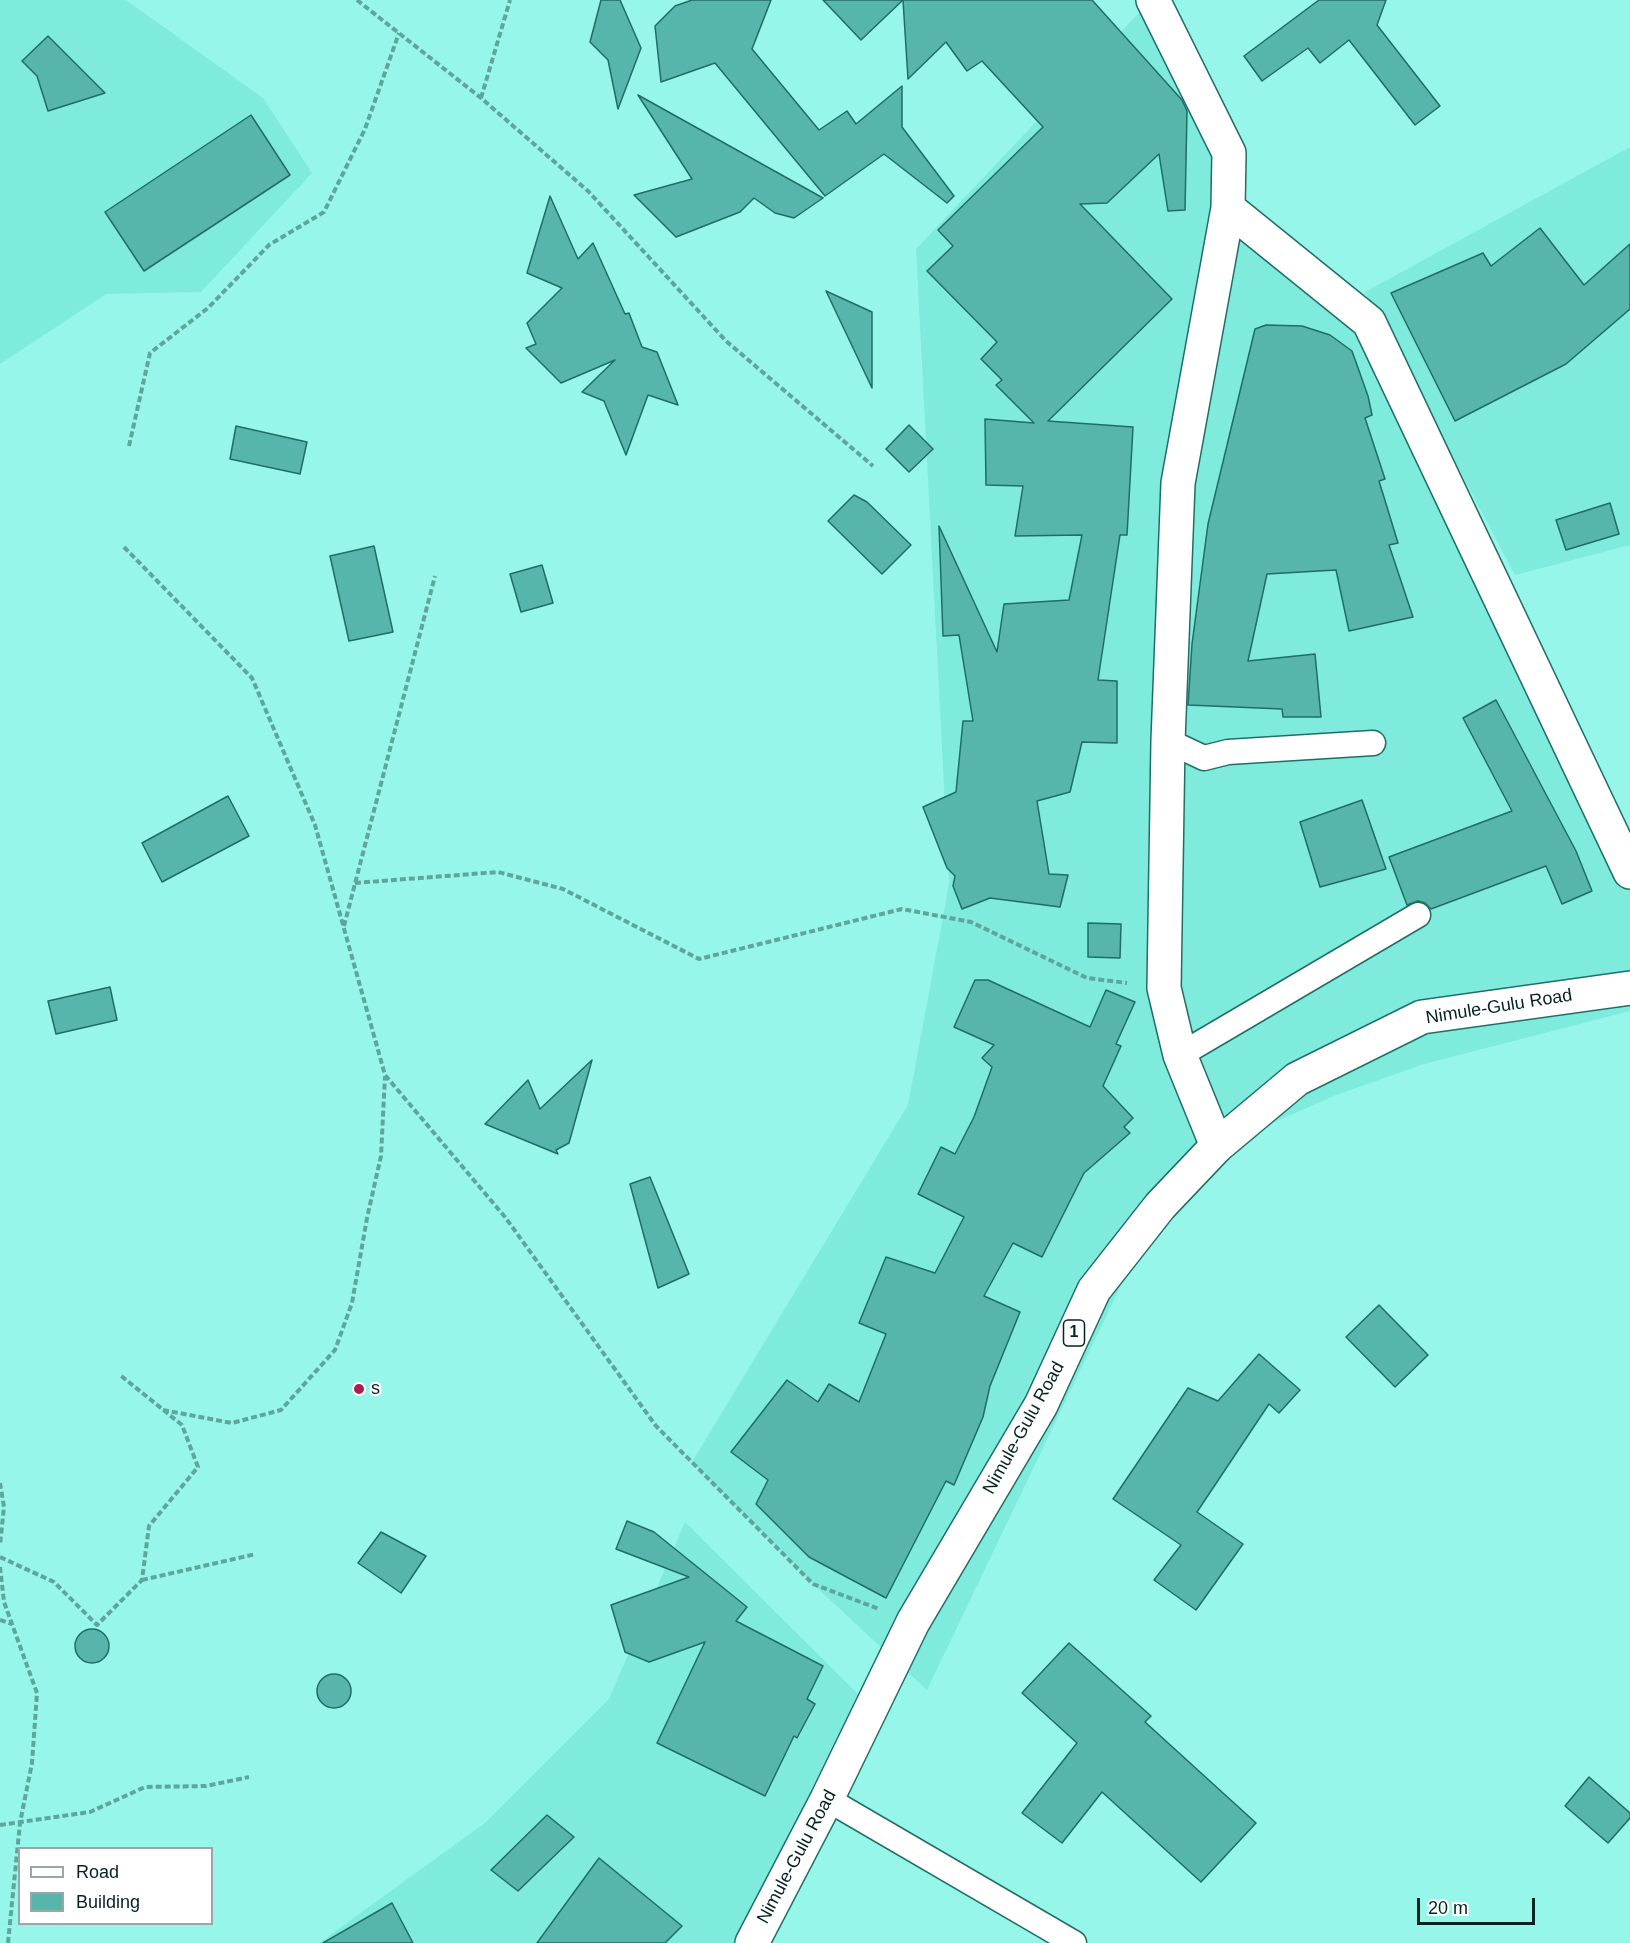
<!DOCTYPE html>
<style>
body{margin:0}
#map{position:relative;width:1630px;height:1943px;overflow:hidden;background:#97f6ea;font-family:Helvetica,sans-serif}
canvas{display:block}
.legend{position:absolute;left:18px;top:1847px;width:195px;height:78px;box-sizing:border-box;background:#fff;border:2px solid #9ba7a6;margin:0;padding:8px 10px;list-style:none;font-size:18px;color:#042320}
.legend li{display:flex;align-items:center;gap:12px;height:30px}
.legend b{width:30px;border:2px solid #9ba7a6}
.scale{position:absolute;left:1417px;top:1898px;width:118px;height:27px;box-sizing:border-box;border:3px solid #042320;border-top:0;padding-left:8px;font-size:18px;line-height:21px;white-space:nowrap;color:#042320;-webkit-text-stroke:4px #fff;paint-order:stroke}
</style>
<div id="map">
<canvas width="1630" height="1943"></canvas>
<ul class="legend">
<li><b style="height:8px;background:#fff"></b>Road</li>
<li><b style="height:16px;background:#56b6ab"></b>Building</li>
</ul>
<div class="scale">20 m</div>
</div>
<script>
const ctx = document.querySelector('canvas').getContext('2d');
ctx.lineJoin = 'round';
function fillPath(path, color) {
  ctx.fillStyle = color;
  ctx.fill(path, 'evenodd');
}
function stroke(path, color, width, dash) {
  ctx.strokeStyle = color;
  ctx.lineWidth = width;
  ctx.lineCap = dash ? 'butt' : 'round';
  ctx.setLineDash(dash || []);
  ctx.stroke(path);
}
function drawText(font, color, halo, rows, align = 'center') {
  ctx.font = font + ' Helvetica,sans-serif';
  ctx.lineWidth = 4.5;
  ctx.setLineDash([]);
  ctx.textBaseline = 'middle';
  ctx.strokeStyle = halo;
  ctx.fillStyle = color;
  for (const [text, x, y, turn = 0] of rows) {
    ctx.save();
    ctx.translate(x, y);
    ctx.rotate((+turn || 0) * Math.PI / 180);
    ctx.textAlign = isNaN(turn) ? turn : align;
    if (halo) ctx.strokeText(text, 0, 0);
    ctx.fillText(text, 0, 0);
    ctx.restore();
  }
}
fillPath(new Path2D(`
 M0 0H126L263 98 312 173 201 292 106 294 0 364Z
 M1151 0 1229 153V214L1350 314 1630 874V1011L1424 1064 1336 1095 1238 1138 1181 1200 1124 1279 927 1690 813 1584 692 1462 908 1105 946 901 949 882 916 249Z
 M1630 147V545L1515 575 1365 292Z
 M685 1522 858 1694 736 1943H319L485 1823 609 1699Z`), '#7eebdd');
const building = new Path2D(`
 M601 0H620L641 48 618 109 608 60 590 42Z
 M692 0H771L752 49 819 130 847 111 856 124 902 86V127L954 196 947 203 884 154 825 196 715 63 661 82 655 26 675 6Z
 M823 0H903L861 40Z
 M903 0H1092L1182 100 1187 111 1185 210 1168 211 1159 154 1107 203 1080 204 1172 299 1048 421 1133 427 1127 535H1120L1098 680 1117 681V743L1082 742 1070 792 1037 801 1049 874 1068 875 1060 907 990 898 962 909 953 886 955 876 947 868 923 807 956 792 963 721H973L959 635 943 636 939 526 997 652 1004 604 1069 600 1082 535 1015 536 1023 486 986 485 985 419 1034 423 996 385 1002 380 981 359 997 342 927 271 953 246 938 230 1043 127 982 61 967 71 946 42 908 79Z
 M1319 0H1386L1377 25 1440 106 1415 125 1349 40 1320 63 1308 48 1262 81 1244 56Z
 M48 36 105 93 48 111 37 76 22 61Z
 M638 95 823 198 794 218 775 213 754 198 740 212 676 237 634 195 692 179Z
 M251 115 290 175 144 271 105 212Z
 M550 196 578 259 593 243 625 314 629 313 642 347 657 352 678 405 648 395 626 455 604 401 582 392 615 360 561 383 526 348 536 344 527 323 562 288 527 273Z
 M1540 228 1584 285 1630 244V309L1566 364 1455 421 1391 293 1483 253 1491 266Z
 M826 291 872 312V388Z
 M1266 325 1302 326 1330 335 1352 351 1368 396 1372 415 1365 418 1385 479 1379 481 1398 543 1389 545 1413 617 1349 631 1336 570 1267 574 1248 661 1315 654 1321 717H1283L1282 709 1188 705 1192 644 1208 524 1255 329Z
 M909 425 933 449 909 472 886 449Z
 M236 426 307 442 300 474 230 459Z
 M854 495 867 502 911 545 882 574 828 521Z
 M1610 503 1619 534 1566 550 1556 520Z
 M374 546 393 632 349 641 330 556Z
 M542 565 553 603 521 612 510 574Z
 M1496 700 1576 851 1592 891 1562 904 1546 866 1431 909 1425 903 1418 901 1407 905 1389 857 1512 811 1463 718Z
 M228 796 249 836 162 882 142 843Z
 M1362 800 1386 869 1320 887 1300 822Z
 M1088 923 1121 924 1120 958 1088 957Z
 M975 980H988L1090 1027 1106 990 1135 1002 1116 1044 1121 1046 1103 1086 1133 1118 1124 1127 1130 1133 1084 1173 1042 1257 1013 1243 984 1296 1020 1312 990 1386 983 1417 954 1485 946 1481 886 1598 809 1557 756 1504 768 1480 731 1452 787 1380 818 1402 829 1384 859 1402 886 1334 859 1323 886 1257 935 1273 964 1217 918 1194 941 1147 955 1154 974 1117 992 1067 982 1058 994 1045 954 1027Z
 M110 987 117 1020 56 1034 48 1001Z
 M592 1060 569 1143 556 1150 558 1154 485 1124 528 1080 540 1109Z
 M650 1177 689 1274 658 1288 630 1184Z
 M1379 1305 1428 1355 1395 1387 1346 1337Z
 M1259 1354 1300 1390 1279 1413 1269 1404 1197 1512 1243 1544 1196 1610 1154 1580 1181 1545 1113 1499 1188 1388 1218 1401Z
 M627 1521 654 1532 747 1607 736 1621 823 1666 807 1699 815 1704 797 1738 794 1736 765 1796 657 1743 705 1642 649 1662 625 1652 611 1605 689 1577 616 1549Z
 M381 1532 426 1556 401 1593 358 1563Z
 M75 1646a17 17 0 1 1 34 0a17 17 0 1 1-34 0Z
 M1069 1643 1151 1716 1145 1722 1256 1823 1201 1882 1102 1792 1062 1843 1022 1813 1077 1743 1022 1693Z
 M317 1691a17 17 0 1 1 34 0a17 17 0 1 1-34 0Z
 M1589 1777 1630 1813V1818L1608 1843 1565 1806Z
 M547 1815 574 1837 518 1891 491 1870Z
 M599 1858 682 1926 665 1943H537Z
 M392 1903 413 1943H323Z`);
fillPath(building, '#56b6ab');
stroke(building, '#216d65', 1.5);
const lane = new Path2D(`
 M1168 741 1204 758 1228 752 1373 743
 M1180 1055 1418 915
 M827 1799 1074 1943`);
const street = new Path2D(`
 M1153 0 1229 153 1228 208 1178 483 1168 741 1164 988 1180 1055 1217 1146
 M1228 208 1369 322 1630 872`);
const primary = new Path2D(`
 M752 1943 827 1799 913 1622 1041 1405 1094 1290 1160 1206 1217 1146 1297 1079 1422 1017 1630 988`);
stroke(lane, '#216e66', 27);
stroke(street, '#216e66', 36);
stroke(primary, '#216e66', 36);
stroke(new Path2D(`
 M357 0 481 98 588 191 726 341 873 466
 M481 98 510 0
 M129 446 150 353 208 308 269 245 324 212 365 129 399 33
 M124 547 252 678 315 825 385 1075 505 1217 656 1426 813 1584 879 1609
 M355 883 498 872 563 889 699 959 902 909 971 922 1087 978 1127 983
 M344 926 435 576
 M163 1410 232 1423 281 1410 335 1350 352 1303 367 1218 381 1156 385 1076
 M0 1483 4 1507 0 1545
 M0 1557 54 1582 97 1625 142 1580 149 1526 198 1467 182 1425 120 1375
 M0 1567 4 1602 37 1693 32 1763 20 1823 8 1943
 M142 1580 256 1554
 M0 1620 12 1624
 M0 1825 90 1812 145 1787 206 1786 249 1777`), '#5fa59c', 4, [6, 3]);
stroke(lane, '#fff', 24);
stroke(street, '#fff', 33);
stroke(primary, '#fff', 33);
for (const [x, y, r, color] of [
 [359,1389,6,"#ad1c53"]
]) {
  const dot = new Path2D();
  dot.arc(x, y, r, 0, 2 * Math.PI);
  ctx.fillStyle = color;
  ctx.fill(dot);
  stroke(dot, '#fff', 2);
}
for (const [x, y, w] of [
 [1074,1333,21]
]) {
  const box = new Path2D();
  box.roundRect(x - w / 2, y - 13, w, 26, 4.5);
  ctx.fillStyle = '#fff';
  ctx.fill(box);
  stroke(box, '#042320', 1.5);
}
drawText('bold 16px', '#042320', null, [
 ["1",1074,1333]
]);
drawText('18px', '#042320', '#fff', [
 ["Nimule-Gulu Road",1499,1007,-9],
 ["Nimule-Gulu Road",1024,1428,-61],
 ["Nimule-Gulu Road",797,1857,-62]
]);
drawText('18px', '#042320', '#fff', [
 ["s",371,1389]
], 'left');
</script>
